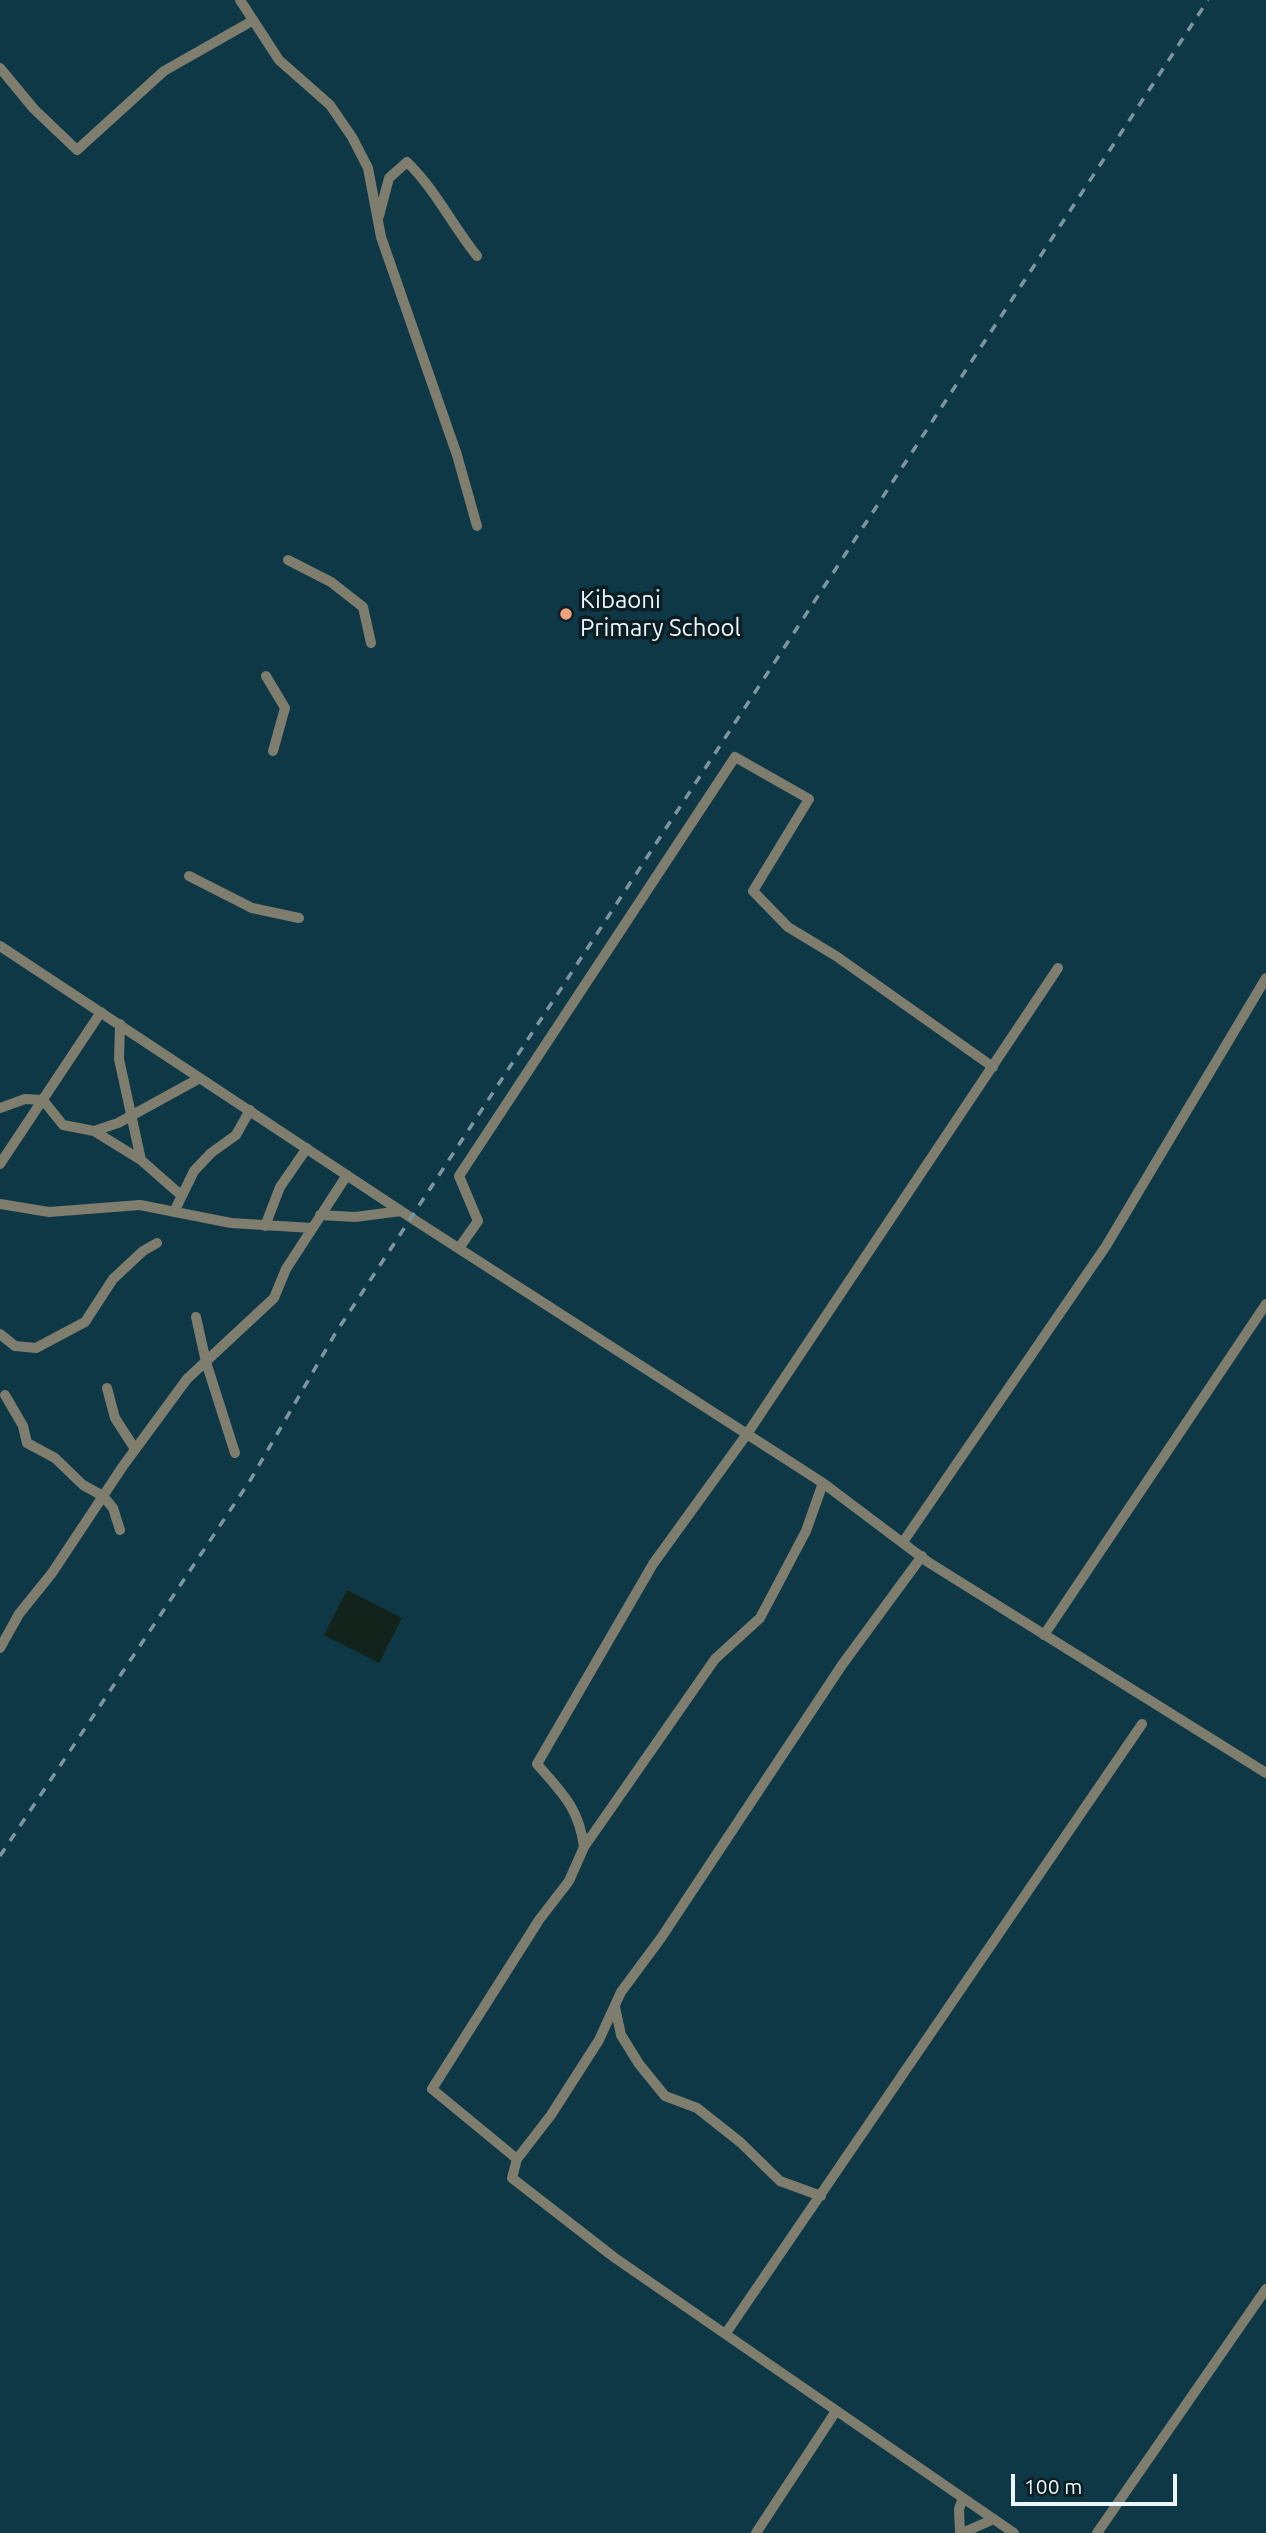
<!DOCTYPE html>
<style>
body{margin:0}
#map{position:relative;width:1266px;height:2533px;overflow:hidden;background:#0e3846;font-family:Ubuntu,sans-serif}
canvas{display:block}
.scale{position:absolute;left:1011px;top:2474px;width:166px;height:32px;box-sizing:border-box;border:4px solid #ebf7fd;border-top:0;padding-left:9px;font-size:21px;line-height:24px;white-space:nowrap;color:#ebf7fd;-webkit-text-stroke:5px #0c1d23;paint-order:stroke}
</style>
<div id="map">
<canvas width="1266" height="2533"></canvas>
<div class="scale">100 m</div>
</div>
<script>
const ctx = document.querySelector('canvas').getContext('2d');
ctx.lineJoin = 'round';
function fillPath(path, color) {
  ctx.fillStyle = color;
  ctx.fill(path, 'evenodd');
}
function stroke(path, color, width, dash) {
  ctx.strokeStyle = color;
  ctx.lineWidth = width;
  ctx.lineCap = dash ? 'butt' : 'round';
  ctx.setLineDash(dash || []);
  ctx.stroke(path);
}
function drawText(font, color, halo, rows, align = 'center') {
  ctx.font = font + ' Ubuntu,sans-serif';
  ctx.lineWidth = 7;
  ctx.setLineDash([]);
  ctx.textBaseline = 'middle';
  ctx.strokeStyle = halo;
  ctx.fillStyle = color;
  for (const [text, x, y, turn = 0] of rows) {
    ctx.save();
    ctx.translate(x, y);
    ctx.rotate((+turn || 0) * Math.PI / 180);
    ctx.textAlign = isNaN(turn) ? turn : align;
    if (halo) ctx.strokeText(text, 0, 0);
    ctx.fillText(text, 0, 0);
    ctx.restore();
  }
}
fillPath(new Path2D(`
 M347 1590 402 1618 379 1663 324 1635Z`), '#11231b');
stroke(new Path2D(`
 M240 0 279 60 330 105 352 137 368 168 381 237 457 455 477 526
 M0 68 34 109 77 150 164 71 252 21
 M379 216 389 178 407 162C435 189 452 225 477 256
 M288 560 331 582 363 607 371 643
 M266 676 285 708 273 751
 M189 876 252 908 299 918
 M0 946 413 1219 823 1483 928 1562 1266 1773
 M120 1024 119 1059 141 1160
 M0 1108 25 1099 43 1100 63 1125 94 1131 118 1123 200 1078
 M94 1131 141 1160 182 1196
 M0 1164 101 1012
 M0 1204 49 1212 140 1205 231 1223 312 1228
 M174 1212 194 1171 211 1153 236 1135 250 1110
 M320 1215 355 1217 401 1211
 M265 1226 280 1187 307 1148
 M459 1248 478 1221 459 1176 735 757 809 799 753 891 788 927 836 956 993 1067
 M196 1317 206 1362 235 1453
 M0 1334 15 1346 36 1348 85 1322 113 1279 143 1251 157 1243
 M107 1388 115 1418 135 1449
 M5 1395 23 1426 27 1443 55 1458 83 1485 103 1496 113 1508 120 1530
 M823 1483 806 1531 760 1618 715 1659 584 1847 569 1881 539 1920 432 2089 517 2159 512 2178 615 2258 1014 2533
 M903 1542 1106 1246 1266 978
 M1044 1635 1266 1304
 M0 1648 19 1614 52 1573 123 1466 187 1379 274 1298 286 1269 347 1175
 M584 1847C579 1808 562 1793 537 1764L653 1564 747 1434 1058 968
 M615 2007 621 2035 639 2064 665 2096 697 2108 740 2142 780 2181 821 2196
 M517 2159 551 2115 599 2040 621 1992 661 1938 842 1665 922 1556
 M726 2333 1142 1724
 M756 2533 836 2411
 M960 2533 959 2509 963 2498
 M962 2533 994 2519
 M1097 2533 1266 2289`), '#7e7d6e', 10);
stroke(new Path2D(`
 M0 1856 251 1479 335 1334 1208 0`), '#7b96a0', 3.5, [9, 9]);
for (const [x, y, r, color] of [
 [566,614,7,"#f1a17c"]
]) {
  const dot = new Path2D();
  dot.arc(x, y, r, 0, 2 * Math.PI);
  ctx.fillStyle = color;
  ctx.fill(dot);
  stroke(dot, '#0c1d23', 2.5);
}
drawText('24px', '#ebf7fd', '#0c1d23', [
 ["Kibaoni",580,600],
 ["Primary School",580,628]
], 'left');
</script>
